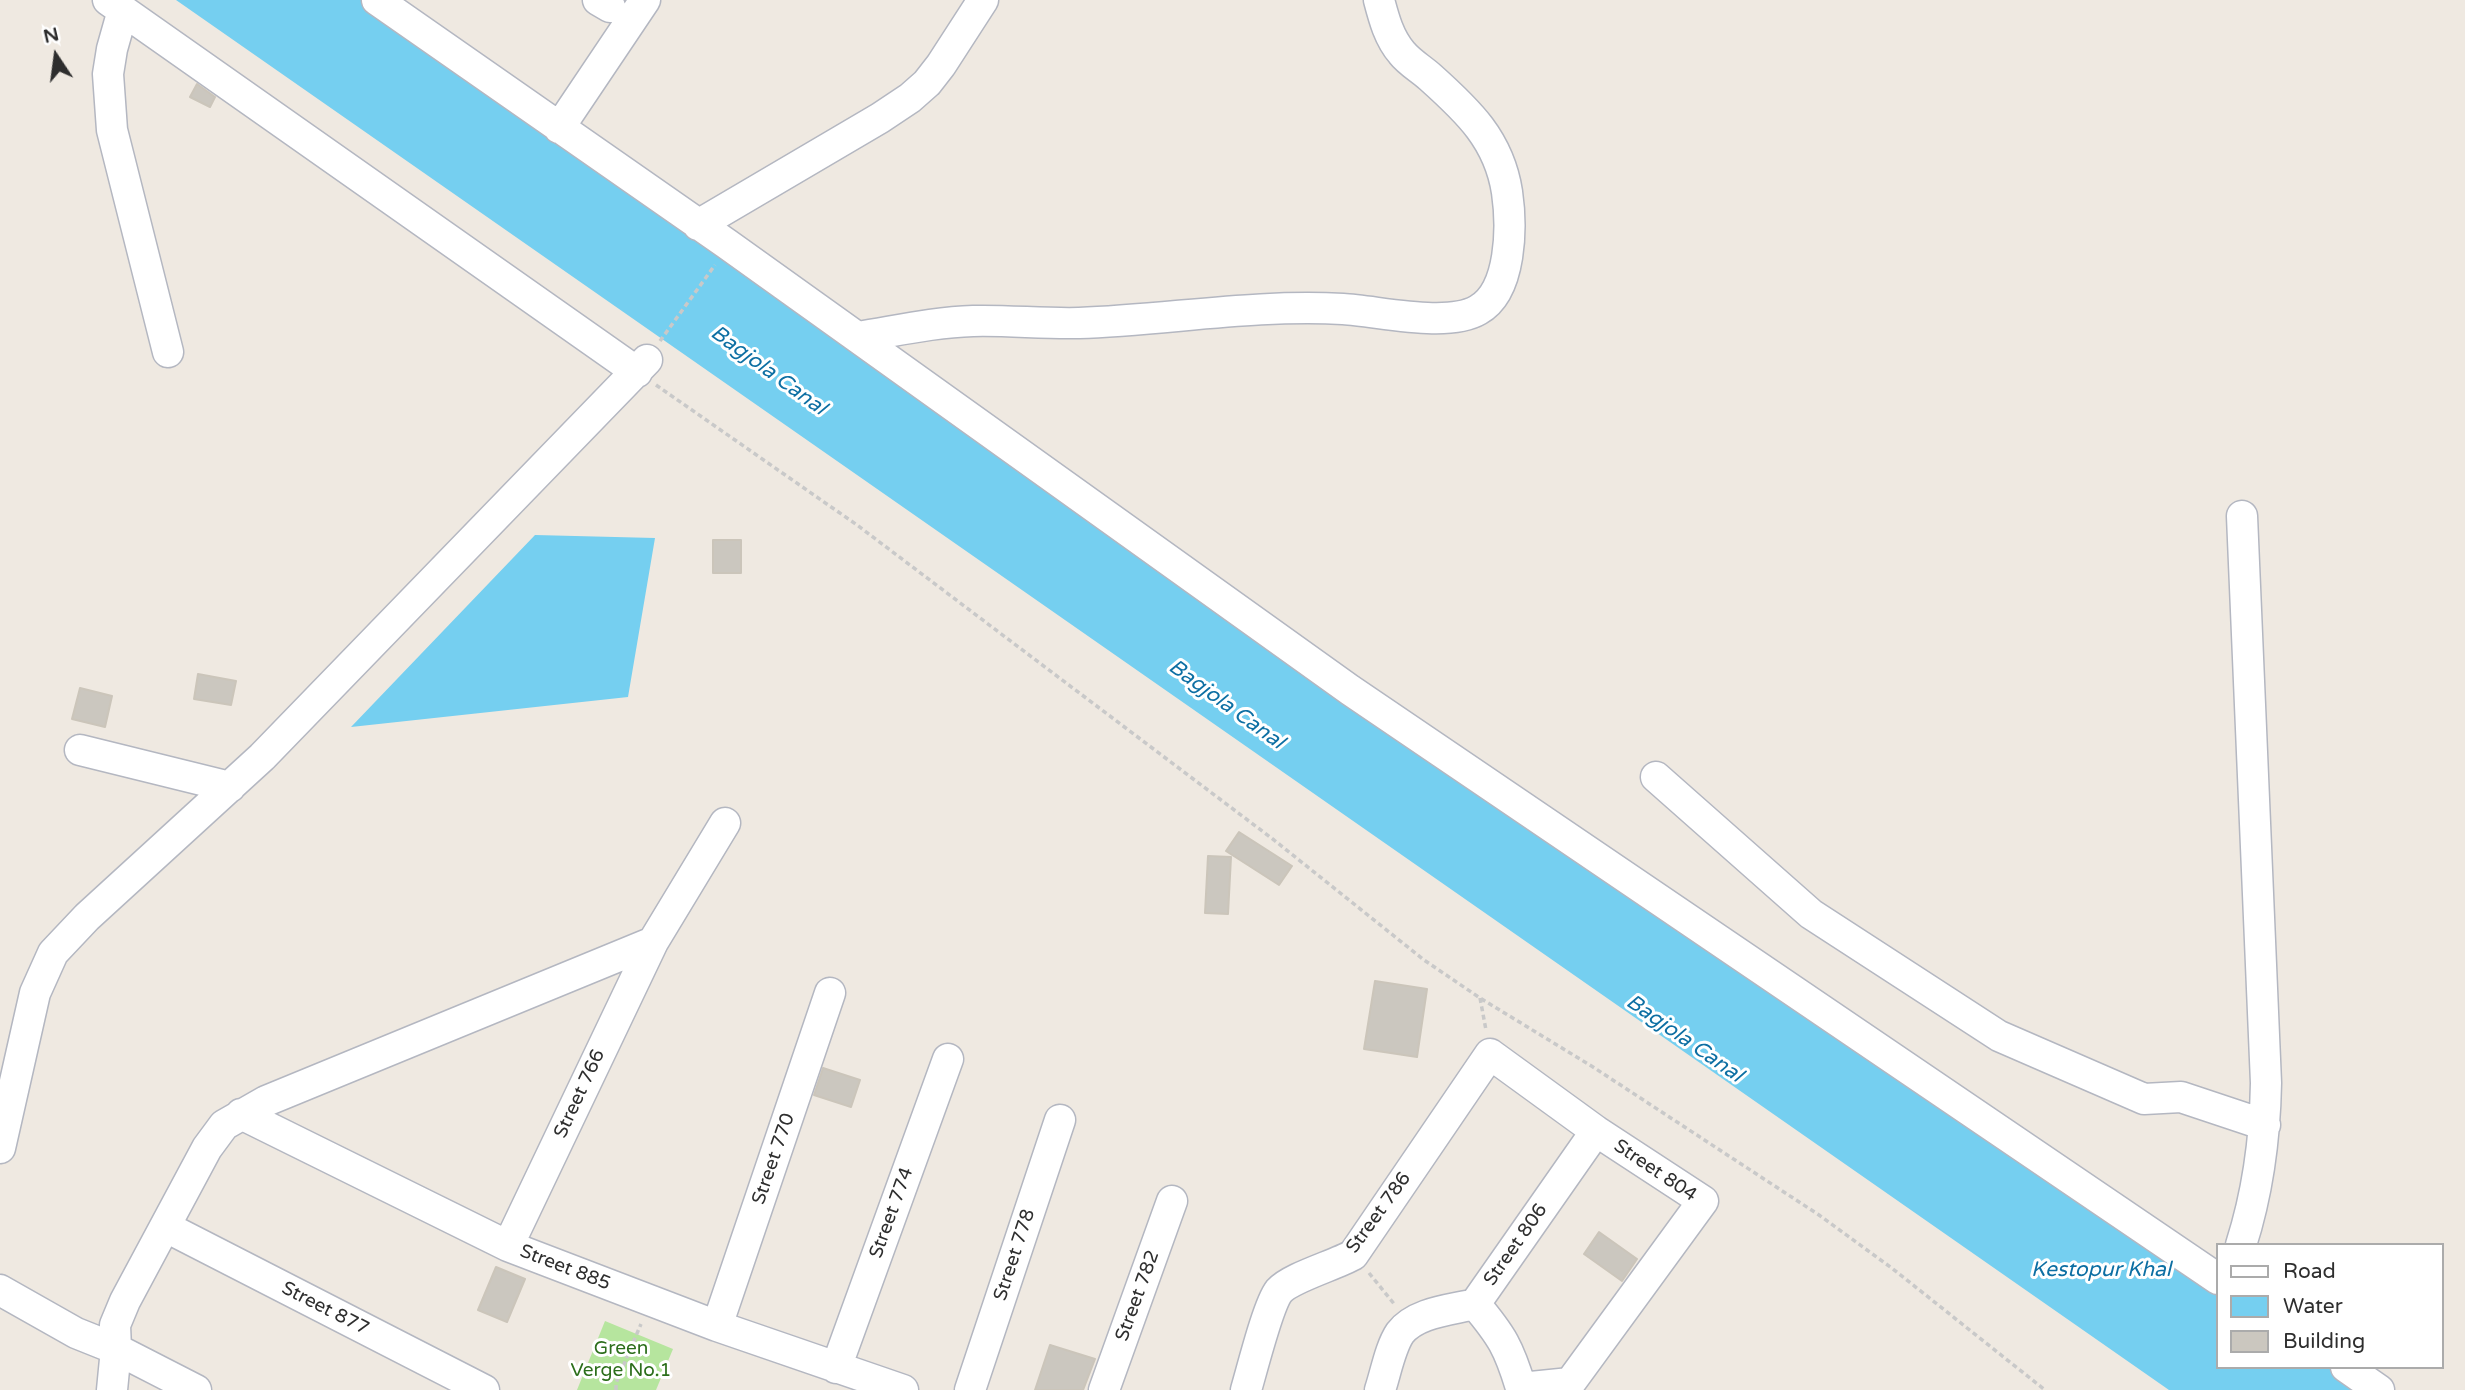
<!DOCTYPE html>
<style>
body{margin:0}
#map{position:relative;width:2465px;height:1390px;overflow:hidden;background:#efe9e1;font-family:"Varela Round",sans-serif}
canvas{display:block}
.legend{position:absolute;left:2216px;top:1243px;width:228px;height:126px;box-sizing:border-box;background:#fff;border:2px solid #ababab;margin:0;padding:9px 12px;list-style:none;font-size:21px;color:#2e2e2e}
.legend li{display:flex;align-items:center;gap:14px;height:35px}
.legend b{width:35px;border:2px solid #ababab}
.north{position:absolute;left:21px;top:21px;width:70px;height:70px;-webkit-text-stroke:5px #fff;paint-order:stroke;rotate:347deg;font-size:19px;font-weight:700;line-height:28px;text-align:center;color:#2e2e2e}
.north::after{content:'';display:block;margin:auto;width:24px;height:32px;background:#2e2e2e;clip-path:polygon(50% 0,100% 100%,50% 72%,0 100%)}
</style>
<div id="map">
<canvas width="2465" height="1390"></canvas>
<ul class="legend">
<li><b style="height:9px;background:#fff"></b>Road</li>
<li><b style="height:19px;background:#75cff0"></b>Water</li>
<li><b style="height:19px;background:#cbc7bf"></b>Building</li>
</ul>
<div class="north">N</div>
</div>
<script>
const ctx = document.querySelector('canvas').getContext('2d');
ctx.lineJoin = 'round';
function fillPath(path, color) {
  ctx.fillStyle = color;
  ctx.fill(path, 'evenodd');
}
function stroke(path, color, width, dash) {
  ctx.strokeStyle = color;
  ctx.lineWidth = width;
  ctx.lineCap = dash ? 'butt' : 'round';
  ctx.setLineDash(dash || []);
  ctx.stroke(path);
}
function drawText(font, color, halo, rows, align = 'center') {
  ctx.font = font + ' "Varela Round",sans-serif';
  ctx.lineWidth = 6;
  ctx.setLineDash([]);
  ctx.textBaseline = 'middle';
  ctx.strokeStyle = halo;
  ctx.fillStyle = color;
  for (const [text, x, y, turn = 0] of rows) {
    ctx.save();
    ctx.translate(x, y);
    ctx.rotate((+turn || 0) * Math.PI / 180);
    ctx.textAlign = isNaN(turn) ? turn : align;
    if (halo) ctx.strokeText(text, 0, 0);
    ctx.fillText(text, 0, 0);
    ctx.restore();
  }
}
fillPath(new Path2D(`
 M605 1321 673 1349 656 1390H577Z`), '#b6e59e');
fillPath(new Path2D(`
 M176 0H384L2218 1279V1367H2345L2377 1390H2169Z
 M535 535 655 538 628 697 351 727Z`), '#75cff0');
const building = new Path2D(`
 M197 84 215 97 210 107 190 97Z
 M713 540H741V573H713Z
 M198 674 236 681 231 705 194 699Z
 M80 688 112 696 105 727 72 719Z
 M1239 832 1292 866 1279 885 1226 851Z
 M1208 856 1231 857 1228 914 1205 913Z
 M1375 981 1427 989 1417 1057 1364 1049Z
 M823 1068 860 1080 851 1107 814 1095Z
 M1599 1232 1637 1259 1622 1281 1584 1254Z
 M496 1267 525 1279 507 1322 478 1310Z
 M1050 1345 1095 1359 1083 1390H1035Z`);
fillPath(building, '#cbc7bf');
stroke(building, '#cbc5ba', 2);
const minor = new Path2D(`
 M108 0 637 372
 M377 0 727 244 1350 690 2218 1279
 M598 0 610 7
 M123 10 112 49 108 74 112 130 168 352
 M559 128 645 0
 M698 225 880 118 910 98 927 83 941 65 983 0
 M858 337C896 331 934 322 973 321 1008 320 1044 324 1079 323 1167 320 1254 304 1343 309 1379 311 1447 328 1478 310 1512 291 1512 226 1507 192 1499 140 1468 111 1430 77 1421 69 1409 62 1402 53 1389 38 1384 19 1379 0
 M80 750 230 787
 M1656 777 1811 914 1999 1036 2144 1099 2181 1097 2265 1125
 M241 1114 508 1246 717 1326 903 1390
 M0 1148 35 993 53 953 87 917 262 757 647 360
 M166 1227 484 1390
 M2241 1245C2258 1192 2265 1139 2266 1083L2242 516
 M508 1246 653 942
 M0 1290 76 1333 116 1349 196 1390
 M1475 1304C1502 1336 1509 1348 1521 1388
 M717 1326 830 993
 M2346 1367 2379 1390
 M836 1368 948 1059
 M112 1390 116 1349 115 1325 125 1301 207 1148 224 1125 266 1101 653 942 725 823
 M970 1390 1060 1120
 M1104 1390 1172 1201
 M1246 1390C1252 1370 1268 1305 1279 1291 1290 1278 1335 1265 1353 1255L1490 1054 1596 1131 1703 1201 1570 1383 1521 1388
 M1380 1390C1386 1372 1390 1348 1400 1333 1416 1312 1451 1310 1475 1304L1596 1131`);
stroke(minor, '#b4b7c1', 33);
stroke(new Path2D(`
 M660 341 715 265
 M656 385 857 525 1274 840 1424 960 1480 998 1593 1067 1819 1215 1893 1269 2045 1390
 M1480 998 1486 1030
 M1369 1273 1395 1305
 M616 1390V1383L641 1324`), '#c9c9c9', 3.5, [5, 3.5]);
stroke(minor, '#fff', 30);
drawText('19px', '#2e2e2e', '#fff', [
 ["Street 766",580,1094,-65],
 ["Street 770",774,1159,-71],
 ["Street 804",1655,1171,34],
 ["Street 774",892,1213,-70],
 ["Street 786",1379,1213,-54],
 ["Street 806",1516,1245,-55],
 ["Street 778",1015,1255,-72],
 ["Street 885",565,1268,21],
 ["Street 782",1138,1296,-70],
 ["Street 877",325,1309,27]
]);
drawText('19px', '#2c6e1b', '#fff', [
 ["Green",621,1349],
 ["Verge No.1",621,1371]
]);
drawText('italic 21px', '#0d6fa3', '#fff', [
 ["Bagjola Canal",768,371,36],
 ["Bagjola Canal",1226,705,36],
 ["Bagjola Canal",1684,1039,35],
 ["Kestopur Khal",2101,1270]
]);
</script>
